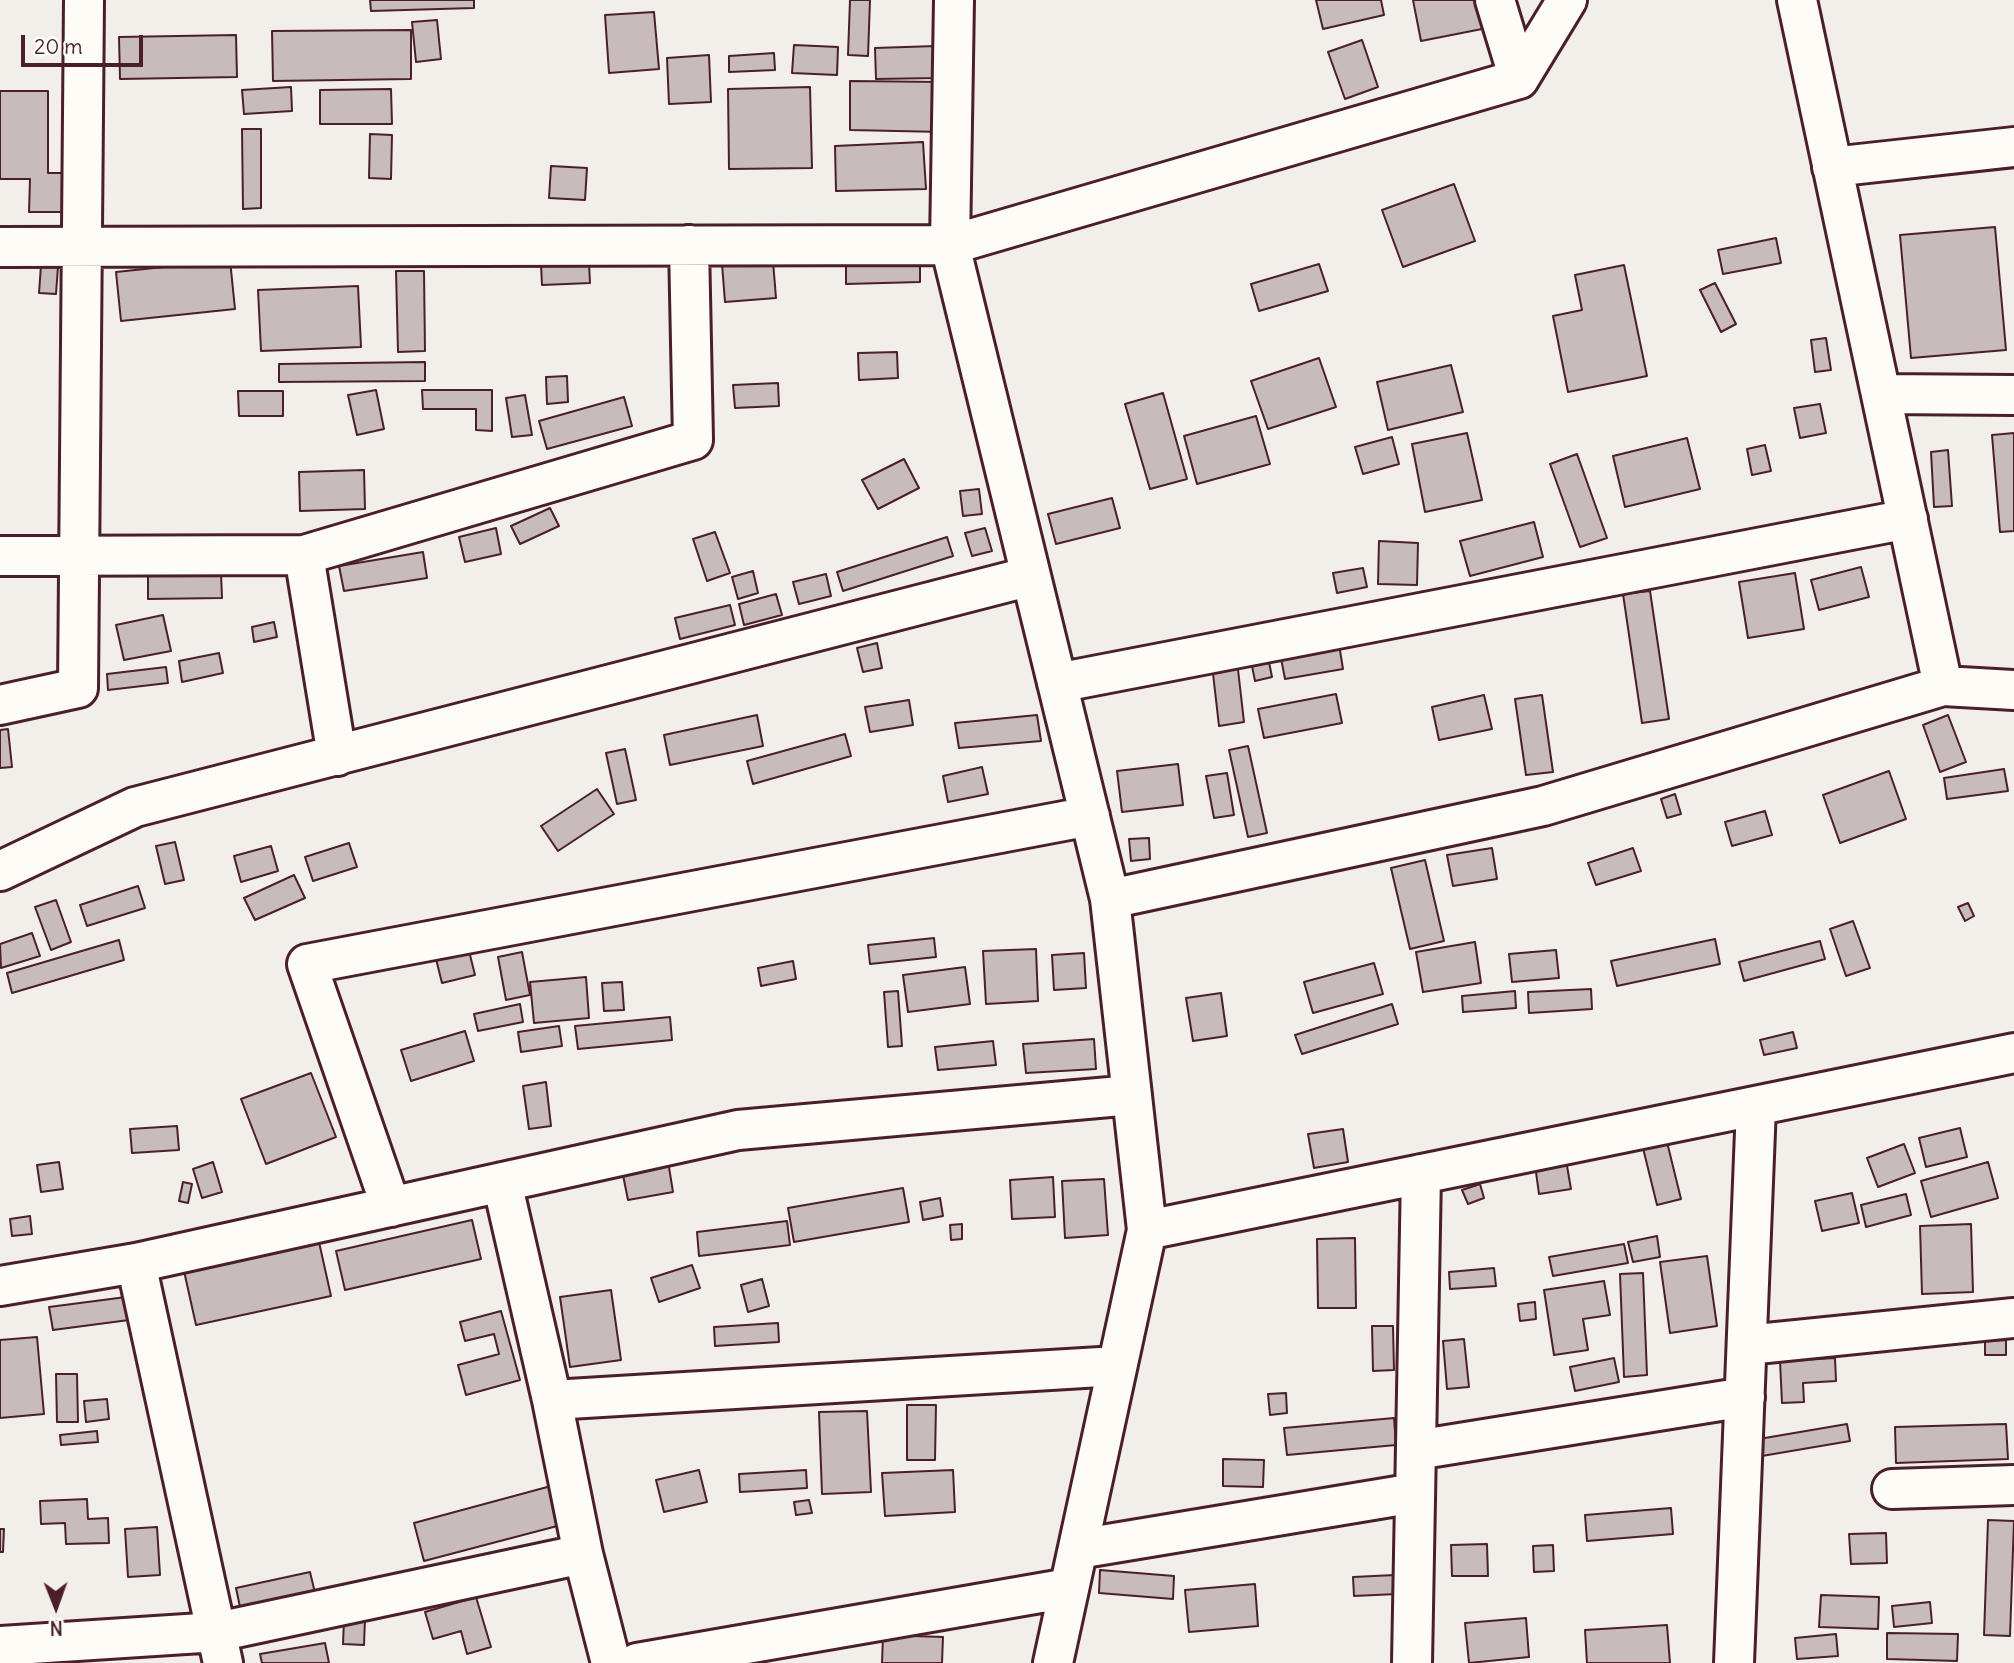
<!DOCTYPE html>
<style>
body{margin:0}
#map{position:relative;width:2014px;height:1663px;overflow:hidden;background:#f2efeb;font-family:Delius,sans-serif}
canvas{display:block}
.north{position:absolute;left:21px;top:1572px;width:70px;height:70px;-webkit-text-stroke:5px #fdfcf7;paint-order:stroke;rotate:179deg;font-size:19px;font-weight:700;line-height:28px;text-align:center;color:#4a1f2b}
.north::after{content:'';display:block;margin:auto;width:24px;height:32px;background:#4a1f2b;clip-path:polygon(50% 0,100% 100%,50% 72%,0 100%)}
.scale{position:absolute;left:21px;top:35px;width:122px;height:32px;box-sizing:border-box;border:4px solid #4a1f2b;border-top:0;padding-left:9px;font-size:21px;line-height:24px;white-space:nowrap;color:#4a1f2b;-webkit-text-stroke:5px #fdfcf7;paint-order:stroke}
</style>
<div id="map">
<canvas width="2014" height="1663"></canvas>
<div class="north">N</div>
<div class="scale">20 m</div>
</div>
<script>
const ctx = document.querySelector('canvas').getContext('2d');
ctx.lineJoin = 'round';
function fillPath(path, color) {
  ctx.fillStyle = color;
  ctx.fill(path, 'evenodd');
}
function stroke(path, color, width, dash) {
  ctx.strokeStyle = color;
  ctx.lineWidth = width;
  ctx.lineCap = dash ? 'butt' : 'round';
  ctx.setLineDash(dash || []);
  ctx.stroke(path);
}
const building = new Path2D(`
 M370 0H474V8L371 11Z
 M850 0H870L868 56 848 55Z
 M1316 0H1381L1384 15 1323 29Z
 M1413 0H1476L1482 29 1421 41Z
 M654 12 659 69 609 73 605 15Z
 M437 20 441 59 416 62 412 22Z
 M411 30V79L273 81 272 31Z
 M236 35 237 77 120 79 119 37Z
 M1362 40 1378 87 1345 99 1328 52Z
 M794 45 838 47 837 75 792 73Z
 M936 46 938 78 876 79 875 48Z
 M774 53 775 70 729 72V56Z
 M709 55 711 102 669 104 667 58Z
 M850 81 944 82 943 132 850 130Z
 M291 87 292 111 244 114 242 90Z
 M810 87 812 168 729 169 728 89Z
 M391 89 392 124H320V90Z
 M0 91H48V173H63L62 212H29L30 179H0Z
 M242 129H261V208L243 209Z
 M370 134 392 135 391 179 369 178Z
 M923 142 926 189 836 191 835 146Z
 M551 166 587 168 585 200 549 198Z
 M1454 184 1475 241 1403 267 1382 210Z
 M1995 227 2006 350 1911 358 1900 235Z
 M1776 238 1781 263 1723 274 1718 250Z
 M846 257H920V282L846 284Z
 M230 260 235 309 121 321 116 272Z
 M773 261 776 298 725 302 722 264Z
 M589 263 590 283 542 285 541 265Z
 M1319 264 1328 291 1259 311 1251 284Z
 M41 265 58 267 56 294 39 293Z
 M1624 265 1647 376 1568 392 1553 316 1582 310 1575 275Z
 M396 271H424L425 351 398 352Z
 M1715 283 1736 324 1721 332 1700 290Z
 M358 286 361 347 261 351 258 290Z
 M1826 338 1831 370 1815 372 1811 340Z
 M897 352 898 378 859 380 858 353Z
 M1319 358 1336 407 1268 429 1251 381Z
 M425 362V381L279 382V364Z
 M1451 365 1463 412 1388 430 1377 382Z
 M567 376 568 402 547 404 546 377Z
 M778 383 779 406 735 408 733 385Z
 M376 390 384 429 357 435 348 395Z
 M422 390H492V431L476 430V409H423Z
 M238 391H283V416H239Z
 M1163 393 1187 479 1150 489 1125 404Z
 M525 395 532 435 512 437 506 398Z
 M624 397 632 426 547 449 539 421Z
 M1820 404 1826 433 1800 438 1794 408Z
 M1256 416 1270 464 1197 484 1184 436Z
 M1467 433 1482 500 1425 512 1412 444Z
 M2014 433V531L2000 532 1992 435Z
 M1392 437 1399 464 1363 474 1355 447Z
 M1687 438 1700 489 1625 507 1613 456Z
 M1765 445 1771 471 1752 475 1747 449Z
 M1948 450 1952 506 1934 507 1931 452Z
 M1577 454 1607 538 1580 547 1550 464Z
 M904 459 919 488 878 509 862 480Z
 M364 470 365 509 300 511 299 472Z
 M979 489 982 514 963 516 960 491Z
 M1112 498 1120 528 1056 544 1048 514Z
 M550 508 559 526 520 544 511 526Z
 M1534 522 1543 557 1470 576 1460 541Z
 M496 528 501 554 465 562 459 537Z
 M985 528 992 551 972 556 965 533Z
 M715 532 730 573 707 581 693 539Z
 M947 537 953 556 843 591 837 572Z
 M1379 541 1418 543 1417 585 1378 584Z
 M423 552 427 578 344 591 339 566Z
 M1861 567 1869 597 1819 610 1811 580Z
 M1363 568 1367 587 1337 593 1333 573Z
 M753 571 758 593 738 599 732 577Z
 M221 573 222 598 148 599V574Z
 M1795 573 1804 629 1748 638 1739 582Z
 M826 574 831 596 799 604 793 582Z
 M1650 591 1669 719 1642 723 1623 594Z
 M776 594 782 615 744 625 739 604Z
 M730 605 735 625 680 639 675 618Z
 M163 615 171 651 124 660 116 625Z
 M274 622 277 637 254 642 252 627Z
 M1338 638 1343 669 1285 679 1279 648Z
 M877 643 882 668 863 672 857 648Z
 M1236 652 1244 722 1219 726 1211 656Z
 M219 653 223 673 182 682 179 661Z
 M1268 657 1272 677 1255 681 1251 661Z
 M166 667 168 683 108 690 107 674Z
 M1336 694 1342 723 1264 738 1258 709Z
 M1484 695 1492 729 1439 740 1432 707Z
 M1542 695 1553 772 1526 775 1515 699Z
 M909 700 913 725 870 732 865 707Z
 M757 715 763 746 670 765 664 735Z
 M1037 715 1041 741 959 748 955 723Z
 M1948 715 1966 762 1940 772 1923 725Z
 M8 729 12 767 0 768V730Z
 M845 734 851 756 753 784 747 761Z
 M1248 746 1267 833 1248 837 1229 750Z
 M625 749 636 800 617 804 606 753Z
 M1178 764 1183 805 1122 812 1117 771Z
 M982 767 988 794 948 802 943 776Z
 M2004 769 2008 791 1947 799 1944 778Z
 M1889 771 1906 819 1840 843 1823 795Z
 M1227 773 1234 815 1214 818 1206 776Z
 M597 789 614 814 558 851 541 826Z
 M1675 794 1681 814 1667 818 1661 799Z
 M1765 811 1772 835 1732 846 1725 822Z
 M1149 838 1150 859 1131 861 1129 839Z
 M175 842 184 880 165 884 156 846Z
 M349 843 357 867 313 881 305 857Z
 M271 846 278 871 241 882 234 856Z
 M1492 848 1497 879 1453 886 1447 855Z
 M1633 848 1641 871 1596 885 1588 863Z
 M1425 860 1444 941 1410 949 1391 868Z
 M294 875 305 898 255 920 244 898Z
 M138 886 145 908 87 926 80 905Z
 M56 900 71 942 51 950 35 907Z
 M1968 903 1974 916 1965 921 1958 907Z
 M1853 921 1870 968 1846 976 1830 929Z
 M32 933 40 956 1 968 0 944Z
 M934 938 936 957 870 964 868 945Z
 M1715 939 1720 964 1617 986 1611 961Z
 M119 940 124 960 12 993 7 973Z
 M1820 941 1825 959 1744 981 1739 962Z
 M1475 942 1481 983 1423 992 1416 952Z
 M1036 949 1038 1001 986 1004 983 951Z
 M1556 950 1559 978 1512 982 1509 954Z
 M469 951 475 975 442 983 436 959Z
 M522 952 530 995 506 1000 498 957Z
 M1084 953 1086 988 1054 990 1052 955Z
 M793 961 796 979 761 986 758 968Z
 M1374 963 1383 994 1313 1013 1304 982Z
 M965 967 970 1004 908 1012 903 975Z
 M586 977 589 1018 534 1023 530 982Z
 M622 982 624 1010 604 1011 602 983Z
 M1591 989 1592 1009 1529 1013 1528 992Z
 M898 991 902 1046 888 1047 884 992Z
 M1515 991 1516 1008 1463 1012 1462 996Z
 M1221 993 1227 1036 1193 1041 1186 998Z
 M520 1004 523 1022 478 1031 474 1014Z
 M1392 1004 1398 1024 1302 1054 1295 1035Z
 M670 1017 672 1040 578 1049 575 1026Z
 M559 1026 562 1046 521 1052 518 1032Z
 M465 1031 474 1061 411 1081 401 1050Z
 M1793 1032 1797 1048 1764 1055 1760 1040Z
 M1094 1039 1096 1069 1026 1073 1023 1044Z
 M993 1041 996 1065 938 1070 935 1047Z
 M311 1073 336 1137 266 1164 241 1099Z
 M546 1082 551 1126 529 1129 523 1086Z
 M177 1126 179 1150 132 1153 130 1129Z
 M1960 1128 1967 1157 1926 1167 1919 1138Z
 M1343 1129 1348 1162 1314 1168 1308 1134Z
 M1667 1142 1681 1199 1657 1205 1643 1148Z
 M1904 1144 1915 1173 1878 1187 1867 1158Z
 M1566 1160 1571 1189 1539 1194 1535 1165Z
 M668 1161 673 1192 628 1200 622 1170Z
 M59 1162 63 1189 41 1192 37 1165Z
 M213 1162 222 1192 202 1198 193 1169Z
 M1988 1162 1998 1198 1931 1217 1921 1181Z
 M1053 1177 1055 1217 1012 1219 1010 1180Z
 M1104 1179 1108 1235 1065 1238 1062 1181Z
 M183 1182 192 1184 188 1203 179 1201Z
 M1480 1184 1484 1198 1468 1204 1462 1190Z
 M903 1188 909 1222 794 1242 788 1208Z
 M1852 1193 1859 1223 1822 1231 1815 1201Z
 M1906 1194 1911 1215 1866 1227 1861 1205Z
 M940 1198 943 1216 923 1220 920 1202Z
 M30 1216 32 1234 12 1236 10 1219Z
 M472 1220 481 1259 345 1290 336 1251Z
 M787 1221 790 1245 699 1256 697 1232Z
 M962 1224V1239L951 1240 950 1225Z
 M1971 1224 1973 1292 1922 1294 1920 1226Z
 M1657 1236 1660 1257 1633 1262 1628 1242Z
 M1355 1238 1356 1308H1318L1317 1239Z
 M319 1242 331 1296 196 1325 184 1271Z
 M1624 1244 1628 1263 1553 1276 1549 1257Z
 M1707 1256 1717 1326 1670 1333 1660 1262Z
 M692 1265 700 1288 659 1302 651 1278Z
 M1494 1268 1496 1286 1450 1289 1449 1272Z
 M1643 1273 1647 1375 1624 1377 1620 1274Z
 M762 1279 769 1306 748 1312 741 1285Z
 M1604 1281 1610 1315 1583 1319 1588 1350 1554 1355 1544 1290Z
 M611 1290 621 1360 570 1367 560 1297Z
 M126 1297 129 1320 53 1330 49 1307Z
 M1535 1302 1536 1319 1520 1321 1518 1304Z
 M501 1311 520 1380 466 1395 458 1365 499 1354 494 1334 465 1341 460 1322Z
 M778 1323 779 1342 715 1346 714 1327Z
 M1372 1326H1393L1394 1370 1373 1371Z
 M37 1337 44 1414 0 1418V1340Z
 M1464 1339 1469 1387 1447 1389 1443 1341Z
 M2006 1340V1355H1985V1341Z
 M1614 1358 1619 1382 1575 1391 1570 1367Z
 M1835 1358 1836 1381 1803 1383 1804 1402 1782 1403 1780 1361Z
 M56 1374H77L78 1422H57Z
 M1286 1393 1287 1413 1270 1415 1268 1394Z
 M107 1399 109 1419 86 1422 84 1401Z
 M907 1405H936L935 1460H907Z
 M867 1411 871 1492 822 1494 819 1412Z
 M1394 1418 1396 1445 1287 1455 1284 1428Z
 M1847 1424 1850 1441 1756 1457 1753 1440Z
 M2006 1424 2008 1459 1896 1463 1895 1427Z
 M97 1431 98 1442 61 1445 60 1435Z
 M1223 1459 1264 1460 1263 1487 1223 1486Z
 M699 1470 707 1502 664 1512 656 1480Z
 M806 1470 807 1488 740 1492 739 1474Z
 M953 1470 955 1512 885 1516 882 1473Z
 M551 1486 561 1525 424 1561 414 1523Z
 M87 1499 88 1519 108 1518 109 1543 66 1544 65 1523 41 1524 40 1501Z
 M809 1500 812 1513 796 1515 794 1502Z
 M1671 1508 1673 1534 1587 1541 1585 1515Z
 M1988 1520 2014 1521 2010 1636 1984 1635Z
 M157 1527 160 1575 128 1577 125 1529Z
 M0 1529H4L3 1552H0Z
 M1886 1533 1887 1563 1851 1564 1849 1534Z
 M1487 1544 1488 1576H1452L1451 1545Z
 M1553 1545 1554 1571 1534 1572 1533 1546Z
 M1100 1570 1174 1576 1173 1599 1099 1593Z
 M310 1572 316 1597 241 1612 236 1588Z
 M1395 1575 1397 1594 1354 1596 1353 1577Z
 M1255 1584 1258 1626 1189 1632 1185 1590Z
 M1821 1595 1879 1597 1878 1629 1819 1627Z
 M476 1597 491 1647 467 1654 461 1631 433 1639 425 1612Z
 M1930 1602 1932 1623 1894 1627 1892 1606Z
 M1526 1618 1529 1657 1469 1663 1465 1623Z
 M344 1619H365L364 1645 343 1644Z
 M1667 1625 1670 1663H1587L1585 1630Z
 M1887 1633 1958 1634 1957 1661 1887 1659Z
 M1836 1634 1838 1656 1797 1659 1795 1638Z
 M883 1635 943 1637 942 1663H882Z
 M325 1643 329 1663H262L260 1654Z`);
fillPath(building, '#c8bbbb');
stroke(building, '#4a1f2b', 2);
const minor = new Path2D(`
 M954 0 950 245 1110 899 1147 1230 1053 1663
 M1495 0 1519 79
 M1797 0 1943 686
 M1832 167 2014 147
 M0 247 950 245 1519 79 1567 0
 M1881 394 2014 395
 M304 555 337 756
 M0 556 304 555 693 440 689 245
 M1057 683 1908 519
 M0 705 78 688 84 0
 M0 871 135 807 1031 576
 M1110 899 1543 806 1943 686 2014 690
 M502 1182 552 1400 583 1554 611 1663
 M391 1207 307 964 1090 816
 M1147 1230 2014 1053
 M136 1263 223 1663
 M0 1286 136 1263 738 1130 1132 1095
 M1747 1345 2014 1318
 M552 1400 1117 1366
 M1416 1450 1745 1397
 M1892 1489 2014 1485
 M1078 1549 1415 1493
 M0 1646 217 1632 583 1554
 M637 1663 1069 1588
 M1412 1663 1421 1174
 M1734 1663 1756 1106`);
stroke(minor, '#4a1f2b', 44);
stroke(minor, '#fdfcf7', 38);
</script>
